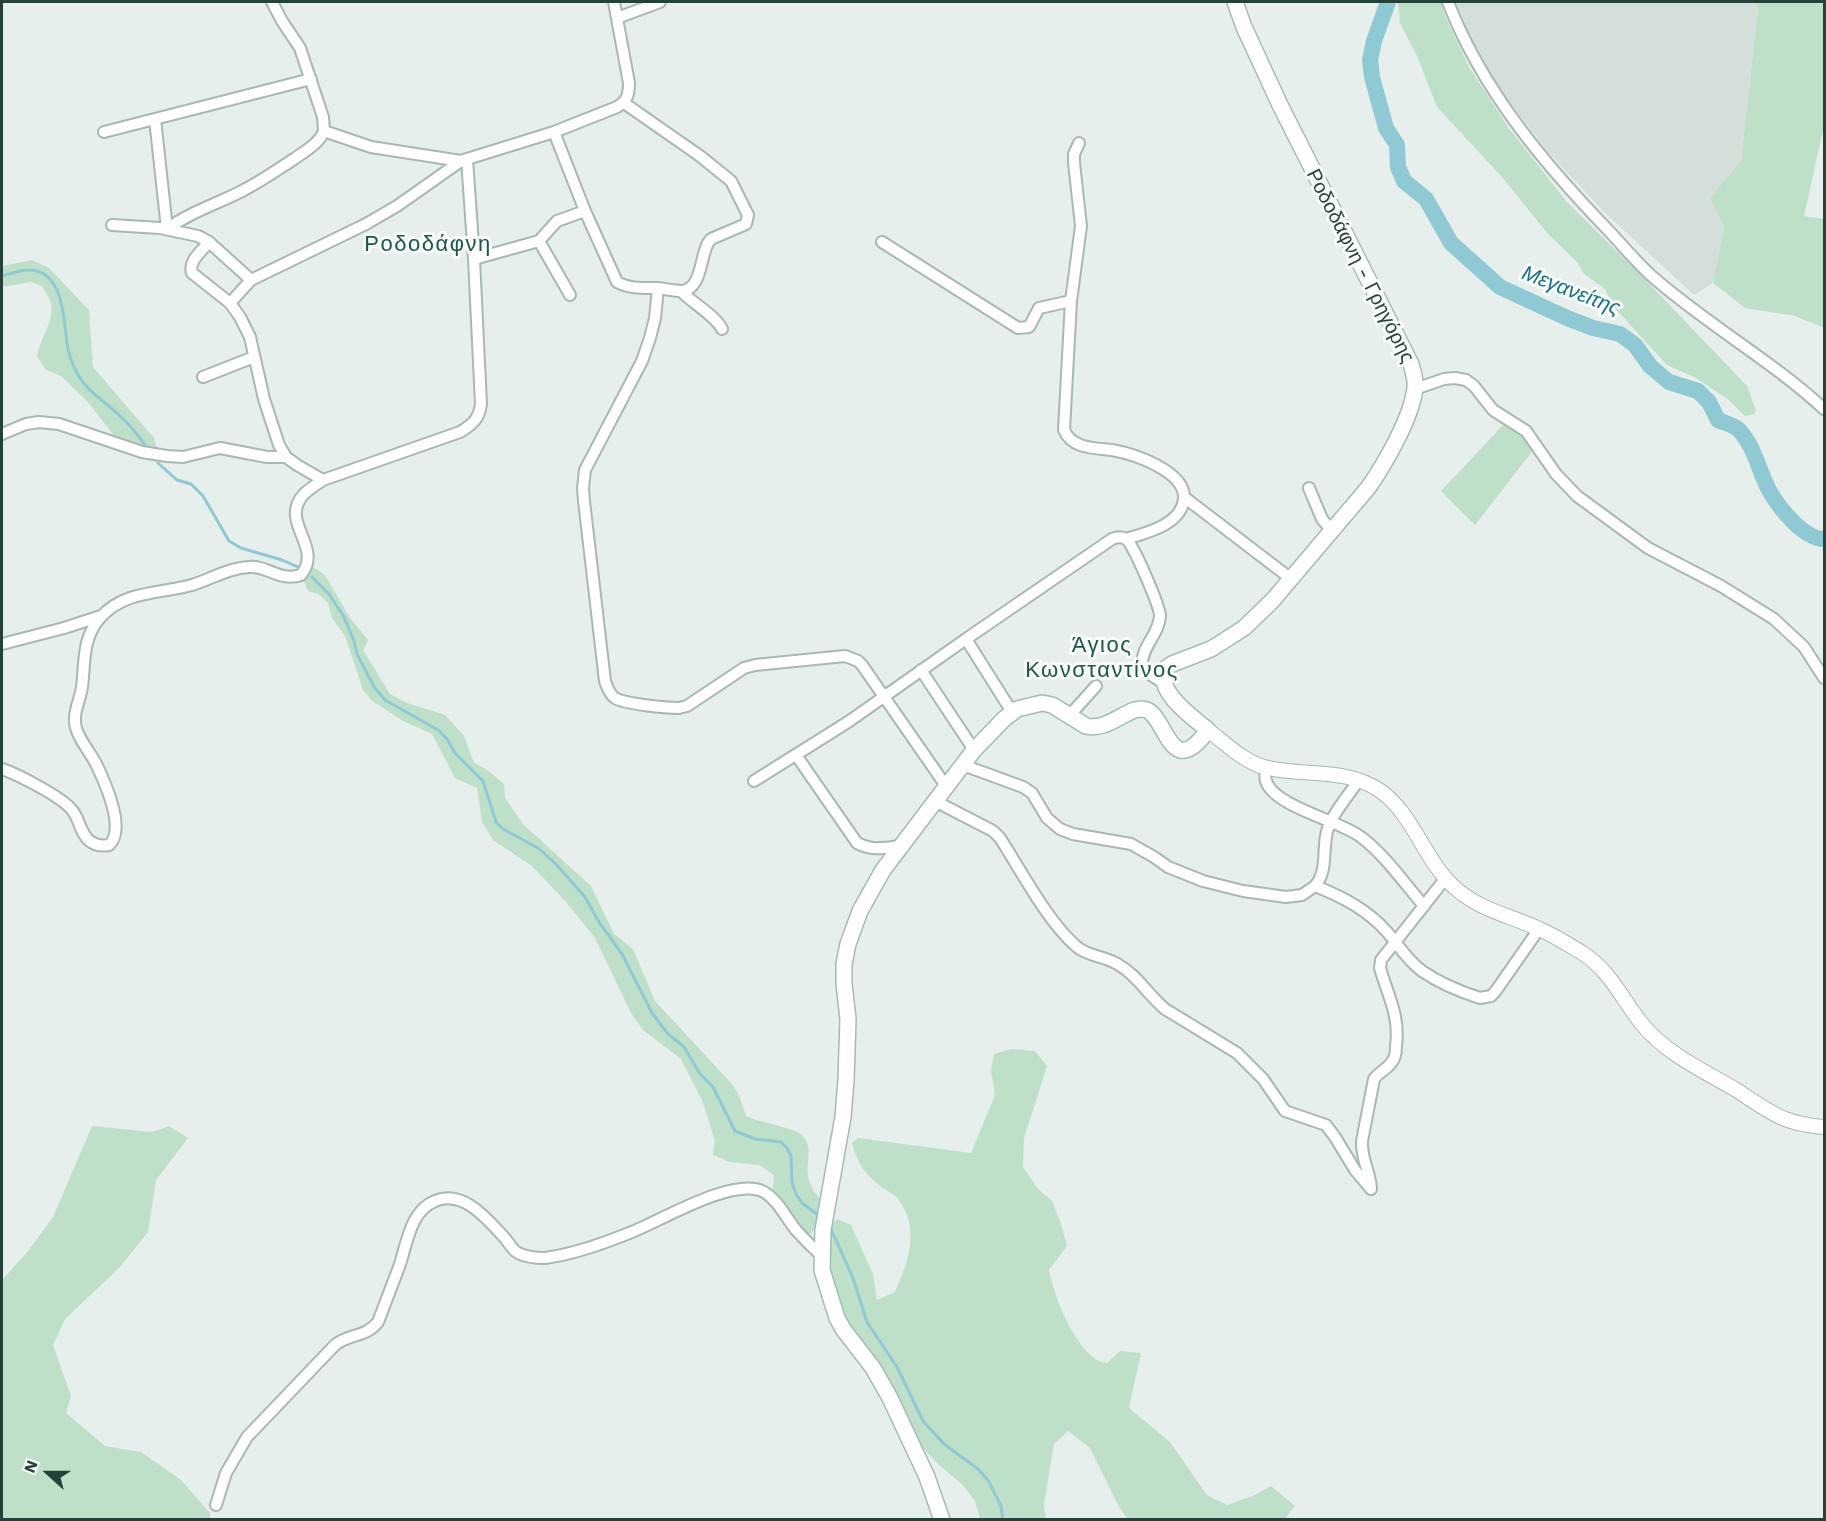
<!DOCTYPE html>
<meta charset="utf-8">
<style>
body{margin:0}
#map{position:relative;width:1826px;height:1521px;overflow:hidden;background:#e6efeb;font-family:"Work Sans",sans-serif}
canvas{display:block}
.frame{position:absolute;inset:0;border:3px solid #24423a;pointer-events:none}
.north{position:absolute;left:18px;top:1443px;width:60px;height:60px;-webkit-text-stroke:4px #f7fbf9;paint-order:stroke;rotate:291deg;font-size:16px;font-weight:700;line-height:24px;text-align:center;color:#24423a}
.north::after{content:'';display:block;margin:auto;width:21px;height:27px;background:#24423a;clip-path:polygon(50% 0,100% 100%,50% 72%,0 100%)}
</style>
<div id="map">
<canvas width="1826" height="1521"></canvas>
<div class="frame"></div>
<div class="north">N</div>
</div>
<script>
const ctx = document.querySelector('canvas').getContext('2d');
ctx.lineJoin = 'round';
function fillPath(path, color) {
  ctx.fillStyle = color;
  ctx.fill(path, 'evenodd');
}
function stroke(path, color, width, dash) {
  ctx.strokeStyle = color;
  ctx.lineWidth = width;
  ctx.lineCap = dash ? 'butt' : 'round';
  ctx.setLineDash(dash || []);
  ctx.stroke(path);
}
function drawText(font, color, halo, rows, align = 'center') {
  ctx.font = font + ' "Work Sans",sans-serif';
  ctx.lineWidth = 6;
  ctx.setLineDash([]);
  ctx.textBaseline = 'middle';
  ctx.strokeStyle = halo;
  ctx.fillStyle = color;
  for (const [text, x, y, turn = 0] of rows) {
    ctx.save();
    ctx.translate(x, y);
    ctx.rotate((+turn || 0) * Math.PI / 180);
    ctx.textAlign = isNaN(turn) ? turn : align;
    if (halo) ctx.strokeText(text, 0, 0);
    ctx.fillText(text, 0, 0);
    ctx.restore();
  }
}
fillPath(new Path2D(`
 M1456 2H1755L1758 8 1741 160 1710 198 1724 226 1713 283 1694 295 1604 212 1548 152 1492 79 1476 51Z`), '#d4dfda');
fillPath(new Path2D(`
 M1398 2H1441L1445 16 1469 67 1508 127 1567 202 1640 274 1747 386 1756 410 1754 414 1745 416 1729 400 1694 377 1667 365 1613 306 1605 289 1584 274 1577 262 1548 234 1502 177 1437 107 1417 56 1400 23Z
 M1755 2H1824V126L1804 216 1824 219V328L1795 316 1745 308 1713 283 1724 226 1710 198 1741 160 1758 8Z
 M32 260 49 268 89 310 93 367 154 438 157 450 115 437 88 402 61 376 46 370 37 356C40 339 54 322 51 304 50 298 45 292 42 286L31 282 2 287V266Z
 M1506 422 1534 449 1475 525 1441 491Z
 M313 567 325 575 350 618 368 640 363 650 390 694 407 703 445 715 464 736 474 763 486 769 504 784 505 798 523 824 591 886 614 934 633 949 655 1001 731 1083 739 1095 746 1116C762 1123 781 1125 797 1132 815 1141 806 1160 808 1175 809 1185 815 1193 821 1200L819 1224 811 1234H805L772 1194 774 1175 759 1165 730 1162 713 1155 715 1141 702 1100 681 1059 643 1030 631 1013 595 938 567 903 532 866 493 840 482 822 477 788 455 778 432 734 403 721 371 700 363 690 345 636 332 618 328 603 318 594 308 591 303 579Z
 M1012 1049 1035 1051 1047 1066 1024 1138 1023 1167 1038 1189 1052 1201 1060 1221 1067 1246 1049 1270C1055 1298 1071 1340 1094 1358 1097 1361 1103 1362 1107 1363L1120 1351 1141 1353 1129 1408 1170 1442 1207 1495 1227 1505 1253 1496 1271 1486 1295 1506 1285 1519H1127L1118 1505 1090 1448 1068 1431 1054 1444 1044 1504 1046 1519H980L975 1501 962 1484 940 1466 914 1439 844 1319 830 1275 828 1252 829 1228 837 1219 851 1225 873 1274 877 1300 895 1292C908 1262 921 1229 898 1199 895 1195 888 1191 883 1188 865 1174 858 1165 852 1143L858 1138 971 1153 995 1095 991 1070 994 1054Z
 M92 1126 152 1132 169 1126 188 1138 156 1180 148 1232 119 1268 65 1319 53 1345 71 1396 66 1413 105 1446 141 1452 181 1480 210 1513V1519H2V1280L29 1250 53 1217Z`), '#bfe0c8');
stroke(new Path2D(`
 M2 276C10 274 20 270 28 270 64 269 64 321 67 344 69 355 73 366 78 375 88 392 107 403 121 417 130 425 138 435 145 445
 M158 463 177 480 191 484 203 496 229 541 241 548 282 560 298 567
 M312 577 329 594 344 617 354 641 357 654 374 687 385 700 438 730 447 739 455 753 483 781 496 822 503 829 538 848 555 863 585 897 599 922 622 954 652 1013 668 1034 684 1047 700 1074 713 1087 735 1131 755 1139 781 1142 787 1148 791 1156 792 1183 796 1194 802 1203 818 1215
 M831 1229 853 1278 867 1322 897 1367 923 1421 944 1444 978 1469 988 1480 1001 1506 1003 1520`), '#8ec9d4', 3);
stroke(new Path2D(`
 M1388 2 1374 41 1370 60 1372 77 1386 128 1397 145 1398 167 1404 181 1426 199 1451 243 1500 287 1567 318 1593 328 1620 334 1635 345 1650 366 1669 382 1698 391 1709 402 1718 420C1724 423 1734 425 1739 430 1755 447 1759 472 1770 492 1780 509 1804 539 1824 539`), '#8ec9d4', 16);
const minor = new Path2D(`
 M272 2 282 21 300 48 323 117 324 131 371 147 461 161
 M1448 2C1482 90 1545 165 1610 232 1624 247 1638 264 1654 278 1708 325 1772 361 1824 409
 M617 18 660 2
 M624 103 700 156 731 181 748 215 746 224 711 239 708 243C700 257 702 289 682 291 674 291 666 289 658 288
 M155 119 167 229
 M104 132 311 79
 M1079 143 1074 154V163L1081 226 1071 301 1064 430C1072 449 1095 448 1112 450 1134 454 1186 471 1184 499 1181 525 1146 533 1126 539
 M467 159 554 132
 M585 211 554 132 617 107C627 101 629 95 629 83L614 2
 M112 225 160 228 198 236 209 242 251 280
 M167 229C190 212 217 204 242 191 260 182 277 170 294 159 305 151 319 144 324 131
 M539 241 570 295
 M209 242C202 251 188 261 192 273L230 303
 M882 242 1018 328 1029 327 1039 308 1071 301
 M474 259 481 404C479 419 473 424 460 432L323 480 297 465 286 457 279 445 264 399 250 337 240 317 230 303 251 280 366 224 397 206 461 161 467 159 474 259 539 241 557 221 585 211 617 282C629 289 644 288 658 288L655 318 650 338 642 361 585 470 583 488 584 501 605 681C607 687 610 695 615 698 624 704 667 708 679 708L687 706 744 668 755 665 845 656 858 661 862 665 946 786
 M681 291C692 303 716 316 722 329
 M203 377 254 357
 M1415 389 1444 379 1455 378 1466 380 1474 386 1493 410 1526 431 1556 474 1577 496 1648 548 1721 586 1774 619 1804 647 1824 678
 M2 434 26 424 39 422 59 424 142 452 167 456 183 457 220 448 267 457H286
 M1309 488 1322 519 1332 531
 M1184 497 1290 578
 M966 639 1112 539C1117 537 1121 536 1126 539 1133 543 1160 607 1160 616 1159 634 1142 646 1142 664L1148 673 1162 682
 M2 644 64 628 101 616
 M921 670 974 750
 M1069 716 1096 686
 M796 755 857 843C872 851 884 848 900 846
 M963 765 1023 787 1032 793 1047 818 1060 829 1073 834 1131 844 1154 857 1168 867 1203 881 1243 891 1286 897 1302 895 1315 886C1343 897 1368 910 1388 933 1399 946 1408 961 1422 971 1438 982 1461 992 1480 998L1491 996 1495 992 1539 929
 M1265 767C1265 771 1265 777 1266 781 1274 807 1341 821 1361 837 1385 855 1404 883 1424 906
 M2 769C17 774 62 797 72 810 80 819 80 835 91 842 97 846 103 846 109 845 126 830 106 785 98 768 92 754 80 742 76 728 72 714 80 701 82 687 85 663 82 638 100 618 124 590 160 594 192 585 211 579 229 568 249 567 267 565 279 582 301 575 324 546 278 522 304 494 309 489 317 484 323 480
 M754 781 848 722 966 639 1012 712
 M935 801 993 831 1000 838C1022 872 1047 921 1077 947 1089 957 1106 956 1119 965 1138 976 1148 995 1165 1009L1237 1053 1263 1079 1285 1111 1326 1125 1335 1137 1355 1170 1371 1189
 M1315 886C1330 869 1320 843 1330 823 1337 808 1350 793 1359 780
 M1371 1189C1370 1170 1361 1160 1362 1141L1374 1079C1379 1072 1386 1070 1391 1063 1395 1059 1396 1051 1396 1046 1400 1016 1388 996 1380 968L1381 960 1445 879
 M216 1505 226 1473 247 1437 335 1345C350 1333 365 1338 378 1322 385 1304 392 1285 399 1267 407 1244 410 1211 435 1201 463 1189 487 1219 503 1236 509 1242 511 1249 518 1253 526 1257 536 1258 545 1258 575 1254 604 1243 632 1232 662 1220 734 1176 764 1192 778 1200 786 1218 796 1230 804 1239 813 1248 822 1256`);
const tertiary = new Path2D(`
 M1208 730C1225 743 1243 761 1264 767 1303 777 1344 767 1379 790 1413 813 1423 858 1453 886 1477 909 1508 915 1537 928 1552 934 1567 944 1581 952 1611 971 1621 998 1642 1024 1666 1054 1706 1072 1738 1091 1753 1101 1768 1112 1785 1119 1798 1124 1811 1126 1824 1127`);
const secondary = new Path2D(`
 M942 1520 927 1477 890 1398 873 1368 843 1329 837 1318 822 1270 823 1230 843 1117 846 1080 848 1019 844 984V964L848 944 860 911 883 870 974 750 1004 719 1017 709 1042 703 1052 705 1086 726C1110 732 1130 703 1147 710 1167 719 1171 782 1208 730 1192 717 1155 691 1165 669L1172 664 1211 649 1244 628 1272 601 1368 488C1385 464 1413 415 1415 387 1416 379 1413 372 1411 364L1280 105 1244 27 1235 2`);
stroke(minor, '#a8b8b2', 14);
stroke(tertiary, '#a8b8b2', 16);
stroke(secondary, '#a4bbb3', 18);
stroke(minor, '#fff', 10);
stroke(tertiary, '#fff', 14);
stroke(secondary, '#fff', 15);
drawText('20px', '#24423a', '#f7fbf9', [
 ["Ροδοδάφνη - Γρηγόρης",1360,266,63]
]);
drawText('italic 21px', '#1c6f80', '#f7fbf9', [
 ["Μεγανείτης",1571,291,21]
]);
ctx.letterSpacing = '1.5px';
drawText('22px', '#1f5548', '#f7fbf9', [
 ["Ροδοδάφνη",428,245],
 ["Άγιος",1102,646],
 ["Κωνσταντίνος",1102,671]
]);
ctx.letterSpacing = '0px';
</script>
